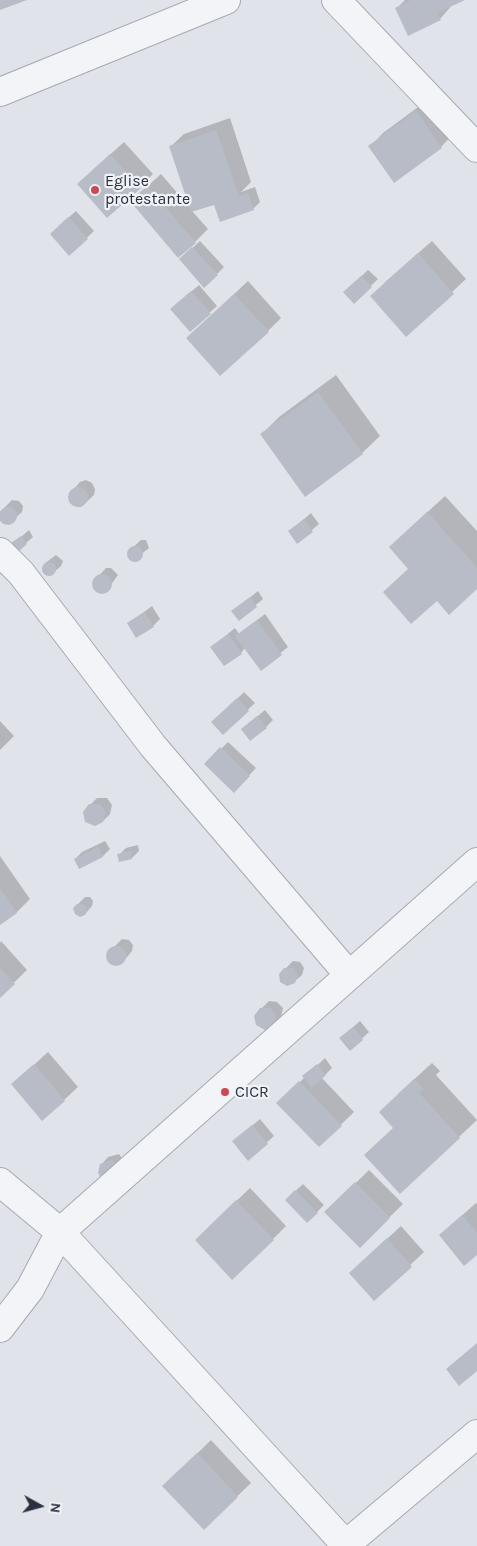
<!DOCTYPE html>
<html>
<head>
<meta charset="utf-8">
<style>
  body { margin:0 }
  #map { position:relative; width:477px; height:1546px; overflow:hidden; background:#e0e3e9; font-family:Karla,sans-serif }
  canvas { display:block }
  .north { position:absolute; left:15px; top:1481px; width:50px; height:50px; -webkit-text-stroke:4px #f0f2f6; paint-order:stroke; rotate:97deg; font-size:14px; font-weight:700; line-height:20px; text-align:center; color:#293040 }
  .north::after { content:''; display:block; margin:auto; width:18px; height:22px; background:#293040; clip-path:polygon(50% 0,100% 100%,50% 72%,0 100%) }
</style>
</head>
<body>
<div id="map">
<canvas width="477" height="1546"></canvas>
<div class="north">N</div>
</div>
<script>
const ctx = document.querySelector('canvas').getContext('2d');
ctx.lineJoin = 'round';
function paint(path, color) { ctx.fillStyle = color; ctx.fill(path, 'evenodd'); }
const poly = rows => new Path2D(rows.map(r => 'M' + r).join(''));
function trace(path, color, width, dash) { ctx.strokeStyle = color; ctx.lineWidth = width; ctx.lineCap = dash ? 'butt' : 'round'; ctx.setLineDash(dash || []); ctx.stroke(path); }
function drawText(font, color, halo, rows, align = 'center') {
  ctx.font = font + ' Karla,sans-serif'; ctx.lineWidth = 4.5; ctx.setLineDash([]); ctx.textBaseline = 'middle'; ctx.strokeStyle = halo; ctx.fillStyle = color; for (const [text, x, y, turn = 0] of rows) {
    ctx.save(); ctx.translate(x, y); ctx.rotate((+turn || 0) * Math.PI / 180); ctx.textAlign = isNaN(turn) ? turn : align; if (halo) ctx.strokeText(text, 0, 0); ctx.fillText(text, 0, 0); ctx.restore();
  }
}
paint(poly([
  [405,0,462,0,453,4,440,19,397,8],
  [429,99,454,133,441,147,395,181,370,147,383,133],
  [230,118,251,182,241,192,255,187,260,202,253,209,219,201,192,211,208,229,195,242,131,201,161,174,192,210,170,147,184,134],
  [124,142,153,174,140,187,92,171],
  [76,211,94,231,69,255,58,227],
  [200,241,224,267,217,274,188,252],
  [432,241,466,279,406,335,384,283],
  [368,270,378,279,354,302,352,285],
  [248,281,281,318,268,331,201,325],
  [199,285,217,306,190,330,179,302],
  [336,375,380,436,362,453,262,434,279,417],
  [86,480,92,483,95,489,94,495,81,507,74,506,69,502,69,495,80,482],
  [445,496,477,531,477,587,437,599,409,569,408,530],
  [12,500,19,501,23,506,22,512,9,524,3,524,0,520,0,512],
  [311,513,319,524,298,542,290,531],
  [29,530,33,537,26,543,13,544],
  [141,540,146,540,149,548,134,560,128,554,130,550],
  [56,555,63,561,61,566,53,573,49,575,44,573,42,569,44,564],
  [106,568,111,568,118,575,106,592,96,590,95,580],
  [258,591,263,599,239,619,233,611],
  [152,606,160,619,153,626,128,624],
  [265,614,288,647,261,669,245,648,241,653,212,647,235,628,239,634],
  [244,692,255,703,223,733,213,723],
  [265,710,273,720,266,727,242,729],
  [0,721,14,736,0,750],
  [228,742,256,768,234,791,206,764],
  [97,798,107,798,112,805,110,814,103,821,90,805],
  [105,841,110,849,103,856,79,867,75,859,82,852],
  [138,845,139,851,132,858,119,855,126,848],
  [0,856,30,899,17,912,0,923],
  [85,897,90,897,93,901,92,906,85,914,78,904],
  [122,939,129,940,133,945,132,951,122,963,115,965,108,961,108,953],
  [1,941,27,970,0,996,0,943],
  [293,961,300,962,304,968,302,975,294,982,280,974],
  [269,1001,277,1002,283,1008,281,1017,273,1024,261,1009],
  [360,1021,369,1032,350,1050,340,1038],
  [48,1052,78,1087,64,1100,13,1084],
  [325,1058,332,1068,322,1078,354,1112,319,1146,278,1103],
  [432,1063,440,1071,436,1075,477,1120,400,1192,394,1128,398,1094],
  [260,1119,274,1136,248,1159,241,1135],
  [119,1154,125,1163,113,1178,101,1165,108,1157],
  [369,1170,403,1204,360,1246,326,1212],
  [303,1184,324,1205,307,1222,286,1200],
  [250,1188,286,1226,273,1239,209,1227],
  [476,1203,477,1204,477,1254,440,1235],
  [401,1226,424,1252,374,1299,364,1260],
  [211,1440,251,1483,204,1528,177,1473]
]), '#0003');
paint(poly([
  [0,0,27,0,0,10],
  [411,0,465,0,437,13,441,20,408,36,395,8],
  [416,111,442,148,394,183,368,146],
  [216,130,239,196,248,193,254,210,220,222,214,205,191,212,169,146],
  [110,154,141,188,107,218,77,184],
  [147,186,196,243,178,258,130,201],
  [68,217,88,239,69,256,50,234],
  [192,247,218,275,204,288,179,259],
  [418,253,454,294,406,337,370,296],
  [361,276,372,287,354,304,343,292],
  [191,291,211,314,190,332,170,309],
  [234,294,269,332,220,376,186,338],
  [318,392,363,454,305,497,260,434],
  '68 497a10 10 0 1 1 20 0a10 10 0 1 1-20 0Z',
  '-1 516a9 9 0 1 1 18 0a9 9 0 1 1-18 0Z',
  [427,512,477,568,477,589,449,615,437,601,411,624,383,592,408,569,389,547],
  [304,519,313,532,297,544,288,531],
  [21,536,27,544,18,552,11,543],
  '127 554a8 8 0 1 1 16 0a8 8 0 1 1-16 0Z',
  '42 569a7 7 0 1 1 14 0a7 7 0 1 1-14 0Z',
  '92 584a10 10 0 1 1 20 0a10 10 0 1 1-20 0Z',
  [250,597,257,607,239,621,231,611],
  [144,612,154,627,136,638,127,623],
  [257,620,282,655,261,671,235,636],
  [228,634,242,654,224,666,210,647],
  [237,698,249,711,223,735,211,722],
  [257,716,267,728,250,741,241,729],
  [220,747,250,776,234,793,204,764],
  [89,804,99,804,106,812,103,822,95,826,85,822,83,812],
  [98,847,103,857,79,869,74,859],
  [131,851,132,859,119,862,117,854],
  [0,888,17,913,0,925],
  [77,904,83,904,87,909,85,915,80,917,75,914,73,908],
  '106 956a10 10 0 1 1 20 0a10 10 0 1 1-20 0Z',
  [0,968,15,984,0,998],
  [284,968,293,968,298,975,295,983,287,986,280,982,279,974],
  [260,1008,270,1008,276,1016,274,1026,265,1030,256,1025,254,1016],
  [353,1027,363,1040,350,1051,339,1038],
  [34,1064,65,1101,42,1121,11,1084],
  [317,1064,326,1075,312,1088,302,1076],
  [414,1079,423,1089,419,1093,460,1138,400,1194,364,1155,393,1128,379,1112],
  [299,1081,342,1126,319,1147,276,1103],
  [252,1125,268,1144,248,1161,232,1141],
  [112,1160,119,1171,102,1179,98,1173,100,1164],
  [355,1182,390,1218,360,1248,324,1212],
  [295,1190,318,1213,307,1223,285,1200],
  [236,1200,274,1240,232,1280,195,1240],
  [462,1215,477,1233,477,1255,464,1266,439,1235],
  [387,1238,412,1267,374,1301,349,1273],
  [477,1343,477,1371,459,1386,446,1369],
  [197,1453,238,1497,204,1530,162,1486]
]), '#b8bcc6');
const minor = poly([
  [336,0,477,148],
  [0,552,21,573,153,746,349,975],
  [0,1182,60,1232,346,1545],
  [0,1328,30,1289,60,1232,477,862],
  [344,1546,477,1434]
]);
const tertiary = poly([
  [0,92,226,0]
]);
trace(minor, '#a5aab3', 30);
trace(tertiary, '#a5aab3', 30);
trace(minor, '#f3f4f7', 28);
trace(tertiary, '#f3f4f7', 28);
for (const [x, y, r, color] of [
  [95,190,5,"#cb4855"],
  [225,1092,5,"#cb4855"]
]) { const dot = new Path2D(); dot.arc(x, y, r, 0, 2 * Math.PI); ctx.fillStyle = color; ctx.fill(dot); trace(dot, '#f0f2f6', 2); }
drawText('16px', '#293040', '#f0f2f6', [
  ["Eglise",105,181],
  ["protestante",105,199],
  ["CICR",235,1092]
], 'left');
</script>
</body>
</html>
